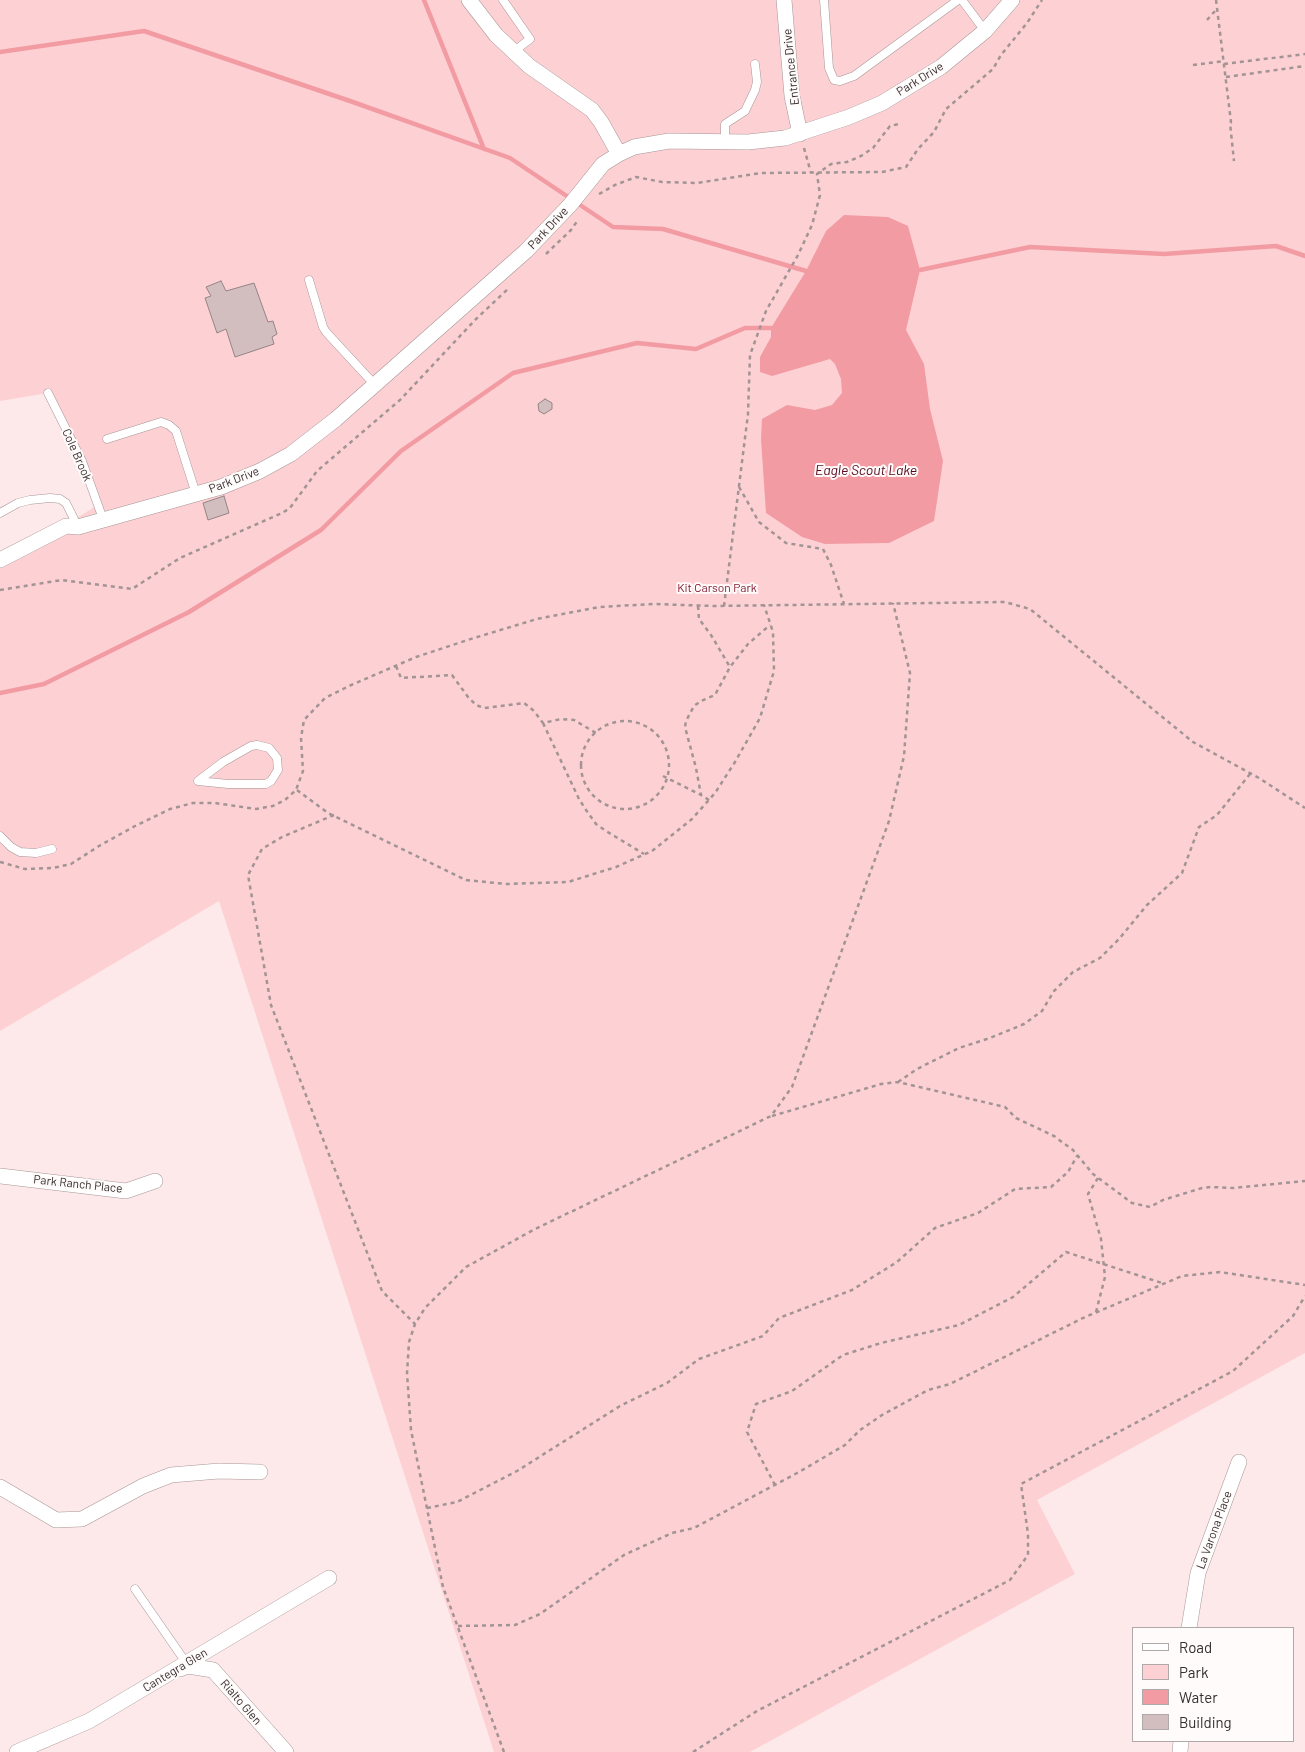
<!DOCTYPE html>
<html>
<head>
<meta charset="utf-8">
<style>
  body { margin:0 }
  #map { position:relative; width:1305px; height:1752px; overflow:hidden; background:#fde9ea; font-family:Barlow,sans-serif }
  canvas { display:block }
  .legend { position:absolute; left:1132px; top:1627px; width:162px; height:115px; box-sizing:border-box; background:#fffbfb; border:1px solid #afa9a9; margin:0; padding:6px 9px; list-style:none; font-size:15px; color:#362e2f }
  .legend li { display:flex; align-items:center; gap:10px; height:25px }
  .legend b { width:25px; border:1px solid #afa9a9 }
</style>
</head>
<body>
<div id="map">
<canvas width="1305" height="1752"></canvas>
<ul class="legend">
<li><b style="height:6px;background:#fff"></b>Road</li>
<li><b style="height:14px;background:#fdd1d4"></b>Park</li>
<li><b style="height:14px;background:#f29ba3"></b>Water</li>
<li><b style="height:14px;background:#d2bebf"></b>Building</li>
</ul>
</div>
<script>
const ctx = document.querySelector('canvas').getContext('2d');
ctx.lineJoin = 'round';
function paint(path, color) { ctx.fillStyle = color; ctx.fill(path, 'evenodd'); }
const poly = rows => new Path2D(rows.map(r => 'M' + r).join(''));
function trace(path, color, width, dash) { ctx.strokeStyle = color; ctx.lineWidth = width; ctx.lineCap = dash ? 'butt' : 'round'; ctx.setLineDash(dash || []); ctx.stroke(path); }
function drawText(font, color, halo, rows, align = 'center') {
  ctx.font = font + ' Barlow,sans-serif'; ctx.lineWidth = 4; ctx.setLineDash([]); ctx.textBaseline = 'middle'; ctx.strokeStyle = halo; ctx.fillStyle = color; for (const [text, x, y, turn = 0] of rows) {
    ctx.save(); ctx.translate(x, y); ctx.rotate((+turn || 0) * Math.PI / 180); ctx.textAlign = isNaN(turn) ? turn : align; if (halo) ctx.strokeText(text, 0, 0); ctx.fillText(text, 0, 0); ctx.restore();
  }
}
paint(poly([
  [0,0,1305,0,1305,1353,1037,1500,1075,1574,750,1752,494,1752,219,901,0,1031,0,561,45,538,96,506,95,491,48,393,0,401]
]), '#fdd1d4');
paint(poly([
  [844,215,888,217,908,226,920,270,906,330,924,364,930,409,943,461,934,521,889,543,825,544,802,537,766,513,761,439,762,419,787,405,815,410,832,405,842,393,841,379,835,364,830,359,772,376,760,372,760,357,771,337,771,328,806,271,826,231]
]), '#f29ba3');
trace(poly([
  [424,0,484,149],
  [0,52,144,31,350,101,510,158,613,227,663,229,806,271],
  [920,270,1030,247,1164,254,1276,246,1305,256],
  [0,693,44,684,189,612,321,530,401,451,513,373,637,343,696,349,745,328,771,328]
]), '#f29ba3', 4.5);
const building = poly([
  [221,281,226,291,254,283,268,322,273,321,277,334,272,337,274,344,235,357,226,329,217,333,205,298,211,296,206,287,221,281],
  [545,399,552,403,552,409,544,414,539,411,538,404,545,399],
  [224,496,229,513,208,520,203,503,224,496]
]);
paint(building, '#d2bebf');
trace(building, '#968485', 1);
const service = poly([
  [503,0,530,39,513,52],
  [824,0,829,68,834,80,840,81,854,76,958,0],
  [962,0,985,31],
  [725,142,725,124,745,111,755,90,757,82,755,64],
  [309,280,323,327,326,332,375,385],
  [48,393,82,461,103,519],
  [107,439,161,422,169,425,176,431,196,494],
  [0,513,18,503,30,500,50,498,60,499,66,503,78,527],
  [257,745,269,748,277,758,278,770,271,781,266,784,228,784,198,781,223,762,251,746,257,745],
  [0,836,11,847,20,852,36,853,52,849],
  [135,1589,187,1664]
]);
const minor = poly([
  [469,0,496,35,529,66,592,110,601,122,619,154],
  [784,0,792,96,800,134],
  [0,560,66,526,78,527,221,487,260,471,291,454,336,419,526,251,570,205,603,164,619,154,634,147,669,141,748,142,785,138,849,117,882,103,941,67,985,31,1012,0],
  [0,1176,126,1191,155,1181],
  [0,1487,56,1520,82,1519,143,1486,171,1475,219,1471,260,1472],
  [1189,1628,1198,1573,1239,1462],
  [180,1669,188,1666,213,1670,286,1752],
  [17,1752,89,1721,329,1578],
  [1180,1752,1181,1741]
]);
trace(service, '#a79596', 9);
trace(minor, '#a79596', 16);
trace(poly([
  [1216,0,1231,122,1230,123,1234,161],
  [1207,20,1214,12,1218,12],
  [1224,64,1305,54],
  [1193,65,1224,61],
  [1226,77,1305,66],
  [804,148,811,173],
  [599,194,615,185,636,177,662,182,697,183,761,173,882,172,906,167,918,149,934,132,946,109,993,69,1001,55,1027,23,1042,0],
  [546,254,571,230,578,220],
  [739,487,759,522,786,543,823,549,831,565,844,604],
  [0,590,62,580,132,589,180,558,282,513,290,508,317,471,400,400,476,319,509,288],
  [698,606,699,619,711,635,730,667],
  [724,606,748,414,750,355,766,311,798,255,812,225,820,195,817,174,831,164,847,162,861,156,873,148,890,126,899,124],
  [396,666,401,678,452,675,468,697,476,705,484,708,524,703,534,711,543,723,561,719,574,720,596,733],
  '581 765a44 44 0 1 1 88 0a44 44 0 1 1-88 0Z',
  [543,723,579,799,586,810,596,824,606,831,644,854],
  [663,776,701,795],
  [297,790,328,813,466,880,506,884,568,882,616,867,652,851,692,819,715,793,735,762,760,718,774,671,773,632,764,605],
  [709,800,701,795,696,768,685,727,686,721,694,706,701,701,715,695,730,667,748,644,770,625],
  [334,815,282,837,262,849,248,875,271,1005,382,1291,415,1324],
  [0,862,25,869,53,868,71,864,99,846,135,826,170,809,193,803,215,803,256,809,273,806,285,800,296,790,303,771,301,738,304,720,325,698,349,686,416,657,474,638,537,619,599,607,653,604,715,606,1005,602,1030,609,1193,742,1259,778,1305,808],
  [898,1082,917,1069,959,1048,990,1038,1024,1024,1042,1011,1054,991,1073,972,1100,958,1119,939,1147,905,1182,873,1199,827,1217,815,1250,774],
  [772,1116,881,1084,898,1082,1005,1107,1016,1118,1054,1136,1062,1142,1073,1150,1093,1174,1132,1203,1150,1207,1163,1200,1202,1188,1211,1187,1233,1188,1305,1181],
  [1096,1312,1105,1277,1101,1239,1088,1194,1098,1178],
  [775,1485,747,1432,756,1404,792,1391,843,1355,881,1343,959,1325,1013,1297,1066,1252,1162,1283],
  [427,1508,457,1502,517,1471,620,1406,667,1383,699,1359,763,1336,779,1318,852,1290,897,1262,935,1228,978,1213,1015,1189,1051,1187,1068,1172,1077,1156],
  [458,1626,515,1625,540,1614,624,1555,672,1533,694,1528,799,1472,845,1445,860,1430,882,1415,928,1390,950,1384,1083,1318,1182,1276,1220,1272,1305,1285],
  [504,1752,443,1587,411,1430,407,1373,409,1342,415,1324,425,1308,466,1267,535,1229,771,1116,792,1087,889,821,904,756,910,673,893,603],
  [693,1752,757,1711,1010,1580,1028,1555,1028,1534,1021,1484,1233,1371,1293,1316,1305,1296]
]), '#a29394', 2.5, [4, 4]);
trace(service, '#fff', 8);
trace(minor, '#fff', 15);
drawText('12px', '#362e2f', '#fffbfb', [
  ["Entrance Drive",791,67,-96],
  ["Park Drive",920,79,-32],
  ["Park Drive",548,228,-47],
  ["Cole Brook",77,455,66],
  ["Park Drive",234,480,-21],
  ["Park Ranch Place",78,1184,6],
  ["La Varona Place",1214,1530,-70],
  ["Cantegra Glen",175,1670,-31],
  ["Rialto Glen",241,1702,49]
]);
drawText('12px', '#831e34', '#fffbfb', [
  ["Kit Carson Park",717,588]
]);
drawText('italic 14px', '#570a1d', '#fffbfb', [
  ["Eagle Scout Lake",866,470]
]);
</script>
</body>
</html>
